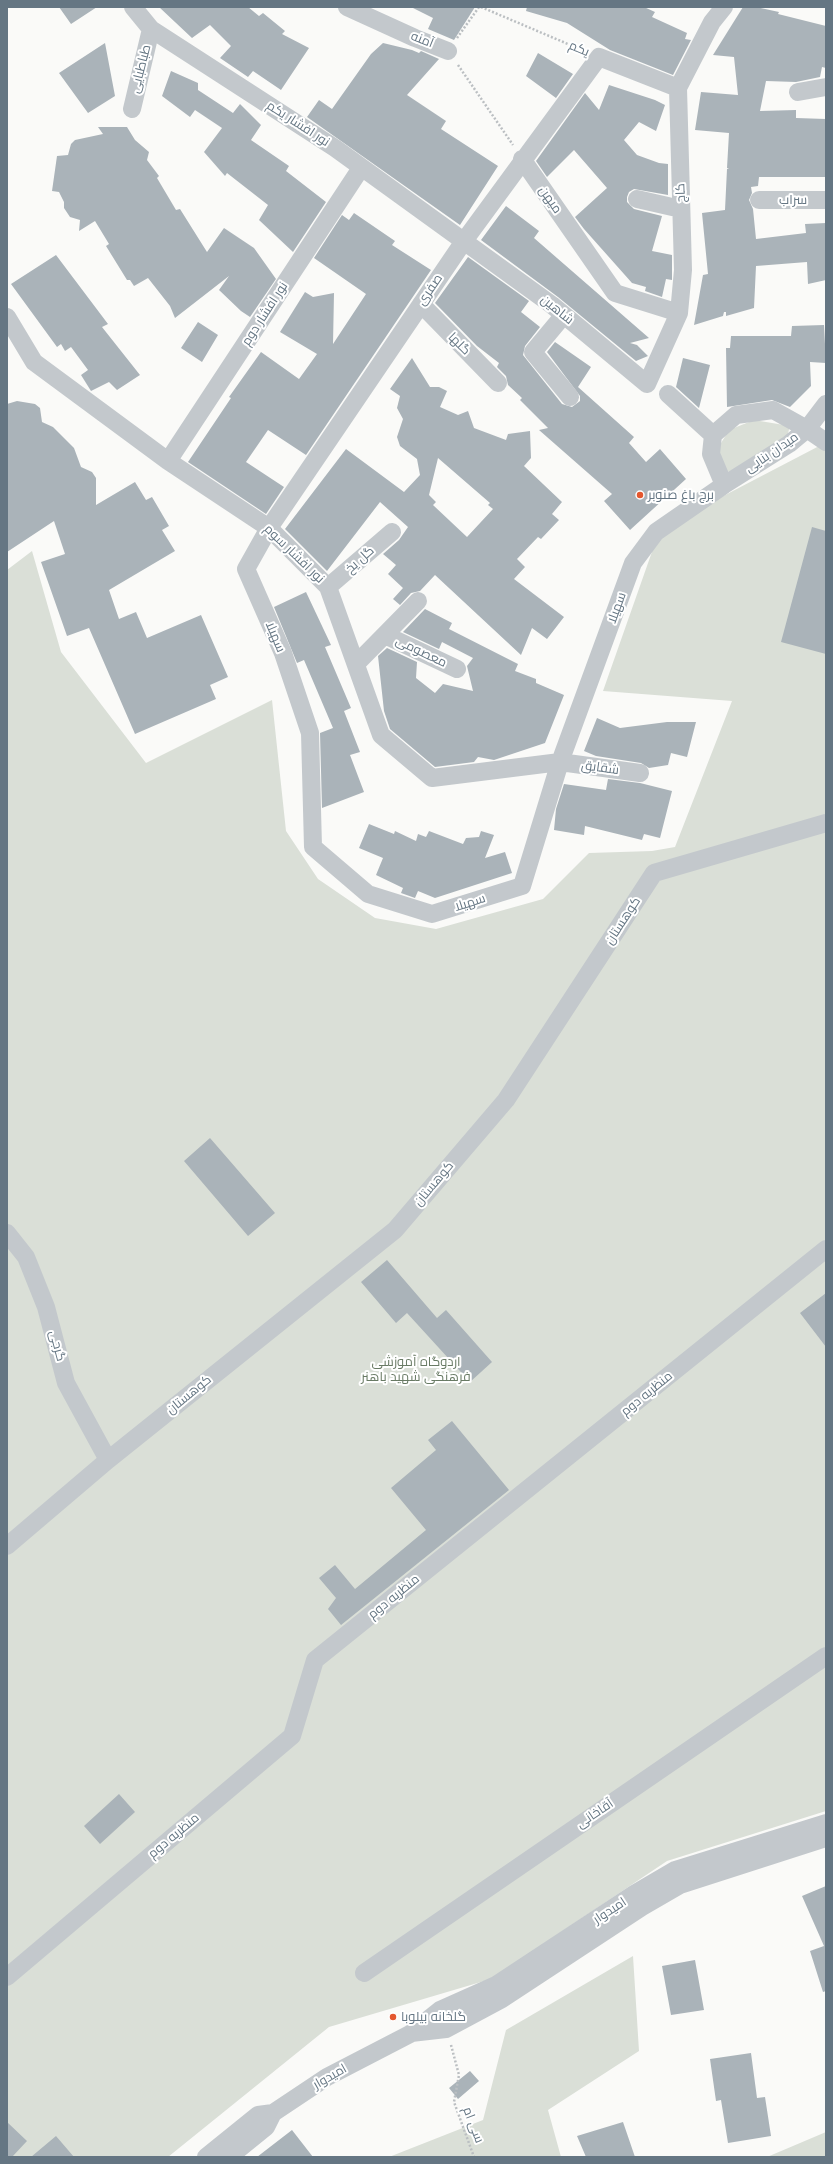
<!DOCTYPE html>
<html>
<head>
<meta charset="utf-8">
<style>
  body { margin:0 }
  #map { position:relative; width:833px; height:2164px; overflow:hidden; background:#fafaf8; font-family:Arial,sans-serif }
  canvas { display:block }
  .frame { position:absolute; inset:0; border:8px solid #657683; pointer-events:none }
</style>
</head>
<body>
<div id="map">
<canvas width="833" height="2164"></canvas>
<div class="frame"></div>
</div>
<script>
const ctx = document.querySelector('canvas').getContext('2d');
ctx.lineJoin = 'round';
function paint(path, color) { ctx.fillStyle = color; ctx.fill(path, 'evenodd'); }
const poly = rows => new Path2D(rows.map(r => 'M' + r).join(''));
function trace(path, color, width, dash) { ctx.strokeStyle = color; ctx.lineWidth = width; ctx.lineCap = dash ? 'butt' : 'round'; ctx.setLineDash(dash || []); ctx.stroke(path); }
function drawText(font, color, halo, rows, align = 'center') {
  ctx.font = font + ' Arial,Cairo,sans-serif'; ctx.lineWidth = 4; ctx.setLineDash([]); ctx.textBaseline = 'middle'; ctx.strokeStyle = halo; ctx.fillStyle = color; for (const [text, x, y, turn = 0] of rows) {
    ctx.save(); ctx.translate(x, y); ctx.rotate((+turn || 0) * Math.PI / 180); ctx.textAlign = isNaN(turn) ? turn : align; if (halo) ctx.strokeText(text, 0, 0); ctx.fillText(text, 0, 0); ctx.restore();
  }
}
paint(poly([
  [754,420,790,426,787,437,736,469,725,473,718,448,729,430],
  [823,444,826,444,826,1811,667,1861,491,1979,329,2027,168,2157,7,2157,7,570,32,551,61,652,146,763,272,700,286,831,318,879,375,918,436,929,543,899,589,853,652,851,675,847,732,701,603,691,660,529],
  [633,1956,639,2051,548,2110,561,2157,389,2157,483,2120,506,2030],
  [826,2132,826,2157,767,2157]
]), '#dadfd7');
paint(poly([
  [59,7,97,7,71,24],
  [159,7,248,7,259,16,263,13,285,31,282,34,309,48,281,90,253,71,248,77,220,58,231,46,210,25,192,38],
  [411,7,475,7,454,40,428,29,433,18],
  [527,7,644,7,655,12,652,17,687,33,685,39,691,40,673,75,610,50,567,23,526,11],
  [743,7,756,7,779,12,778,14,826,26,826,68,822,67,820,77,796,82,766,81,760,111,796,110,796,118,826,119,826,177,759,177,758,186,751,187,752,193,749,200,753,209,756,239,806,233,805,224,826,223,826,280,808,284,807,262,756,266,754,308,726,316,726,312,724,312,723,316,694,325,703,275,708,274,702,213,725,210,727,169,729,169,727,168,729,133,695,130,701,92,738,95,734,57,713,55],
  [105,43,115,96,88,113,59,73],
  [383,43,412,50,419,53,421,51,439,59,407,95,446,121,441,129,498,166,460,225,307,117,319,100,332,109,371,54],
  [538,53,573,74,556,98,526,76],
  [171,71,198,83,198,90,233,113,240,104,261,125,251,140,289,166,286,171,326,202,293,252,259,220,268,205,227,173,225,176,204,152,222,128,195,110,190,117,162,96],
  [609,85,655,100,665,105,656,131,639,122,624,140,637,155,659,163,668,164,668,195,634,189,629,192,627,197,627,202,634,209,662,216,652,251,672,255,672,280,666,279,662,297,645,291,646,287,632,283,584,229,575,217,607,188,574,150,547,177,536,161,585,93,599,110],
  [98,127,127,127,135,140,149,152,147,160,159,176,157,178,176,210,180,209,207,252,224,228,254,248,276,279,250,317,241,311,219,290,229,276,175,318,170,306,148,278,134,286,130,280,127,280,106,246,109,244,95,221,79,231,80,220,70,217,64,208,64,202,59,192,52,191,57,156,68,155,71,144,75,140,103,134],
  [506,206,539,231,534,238,649,338,630,343,637,345,648,356,636,361,558,297,481,240],
  [354,213,395,241,392,245,431,270,306,455,268,430,246,462,284,487,266,514,188,462,231,398,229,397,261,352,299,379,317,354,280,332,305,292,313,297,334,293,333,344,366,294,314,258,342,215,349,220],
  [56,255,108,324,102,327,140,375,117,390,109,382,91,391,81,375,88,370,71,347,65,351,61,344,57,347,11,284],
  [468,257,529,301,521,312,540,327,525,346,523,355,562,404,572,407,580,401,580,396,547,352,555,342,591,367,578,387,634,437,629,443,646,462,660,449,686,479,630,530,604,501,612,494,539,430,548,428,520,400,522,398,508,385,506,376,497,367,499,363,477,346,435,303],
  [198,322,218,335,202,362,181,348],
  [824,325,826,363,810,362,811,386,790,407,772,400,727,407,726,348,730,348,731,336,791,336,792,326],
  [412,358,430,387,439,387,447,391,440,407,458,415,468,411,474,428,506,440,508,434,530,431,531,458,524,466,562,502,552,514,559,520,541,539,538,537,517,559,525,567,514,579,564,617,547,639,532,628,521,655,435,575,420,591,411,593,400,605,393,599,403,588,388,574,396,565,383,554,399,540,408,527,380,502,327,571,285,529,346,449,404,492,420,475,417,459,400,446,397,437,403,419,397,408,400,396,390,389],
  [438,458,490,503,488,505,493,509,467,537,433,505,436,502,429,495],
  [683,358,710,365,699,408,676,387],
  [17,401,35,404,40,408,42,422,53,427,74,448,81,467,92,472,96,478,96,505,135,482,146,500,152,497,169,526,162,530,175,551,109,590,119,619,136,612,147,638,201,615,228,677,210,685,216,699,135,734,89,628,67,636,41,562,65,554,54,521,7,552,7,404],
  [812,527,826,531,826,654,781,642],
  [306,592,331,645,325,647,351,708,344,711,360,752,350,755,364,792,322,808,320,733,333,728,304,660,297,663,274,607],
  [425,609,452,623,449,629,518,664,515,671,536,679,536,683,564,695,545,743,494,760,478,757,474,762,435,767,390,729,384,711,378,656,387,648,417,662,416,678,435,693,443,684,473,691,467,666,473,658,442,642,439,649,403,632],
  [597,718,620,728,667,722,696,722,687,757,671,753,668,765,649,768,641,763,596,756,584,751],
  [608,779,640,783,672,791,660,838,644,834,642,840,585,826,584,835,554,830,556,809,564,784,606,790],
  [369,824,394,834,395,831,416,841,418,834,426,837,429,831,463,844,466,838,479,837,481,831,494,835,485,858,505,852,512,873,435,898,418,891,415,898,401,893,403,888,376,875,383,858,359,848],
  [210,1138,275,1213,248,1236,184,1161],
  [387,1260,437,1318,446,1310,492,1362,470,1382,407,1313,396,1323,361,1282],
  [826,1293,826,1347,800,1313],
  [452,1421,509,1490,341,1625,328,1609,336,1598,319,1578,335,1565,355,1589,426,1530,391,1488,436,1450,428,1440],
  [119,1794,135,1812,100,1844,84,1826],
  [826,1886,826,1991,823,1992,810,1951,824,1946,802,1896],
  [695,1960,704,2010,671,2015,662,1966],
  [751,2053,757,2098,765,2097,771,2136,728,2143,721,2100,716,2101,710,2059],
  [470,2071,479,2081,458,2099,449,2088],
  [7,2122,27,2141,12,2157,7,2157],
  [623,2122,635,2157,586,2157,577,2136],
  [292,2130,313,2157,257,2157],
  [56,2136,74,2157,31,2157]
]), '#aab3b9');
trace(poly([
  [481,7,582,50],
  [457,38,479,7],
  [458,65,513,145],
  [451,2045,459,2075,454,2102,474,2157]
]), '#bbbfc2', 2.5, [2, 2]);
trace(poly([
  [133,7,151,29,335,148,552,305,647,384,679,313,683,270,678,88,712,22,724,7],
  [347,7,415,38,448,51],
  [678,88,599,57,464,241,269,528,246,569,283,653,310,733,313,847,368,894,432,914,522,886,560,762,633,563,656,532,724,485,789,444,807,429,773,410,736,415,713,435,711,454,724,485],
  [798,92,826,87],
  [132,109,151,29],
  [522,159,615,293,679,313],
  [637,199,681,209],
  [759,200,826,200],
  [421,304,498,383],
  [563,316,533,352,570,397],
  [7,317,34,362,168,461,269,528,328,587,381,735,432,778,560,762,640,773],
  [668,394,713,435],
  [826,404,807,429,826,442],
  [168,461,361,168],
  [328,587,392,532],
  [385,635,457,669],
  [356,664,418,601],
  [7,1233,26,1257,46,1307,66,1383,108,1460],
  [7,1546,108,1460,395,1230,506,1100,654,873,826,823],
  [364,1973,826,1656],
  [7,1977,292,1736,315,1660,826,1249],
  [411,2033,446,2029,502,1999,642,1907,680,1885,826,1838],
  [206,2157,258,2115,273,2113,327,2077,410,2034,440,2010,496,1985,634,1894,675,1870,826,1823],
  [229,2157,266,2127,273,2113]
]), '#c3c8cc', 18);
for (const [x, y, r, color] of [
  [640,495,4,"#e4572e"],
  [393,2017,4,"#e4572e"]
]) { const dot = new Path2D(); dot.arc(x, y, r, 0, 2 * Math.PI); ctx.fillStyle = color; ctx.fill(dot); trace(dot, '#fff', 1.5); }
drawText('13px', '#657683', '#fff', [
  ["آمنه",422,40,22],
  ["یکم",579,49,23],
  ["طباطبایی",141,69,-76],
  ["نور افشار یکم",298,124,33],
  ["کاج",681,193,-92],
  ["میهن",550,200,55],
  ["سراب",793,200],
  ["صفری",430,290,-56],
  ["شاهین",557,310,39],
  ["نور افشار دوم",265,314,-57],
  ["گلها",459,344,45],
  ["میدان بنایی",772,453,-34],
  ["نور افشار سوم",294,554,44],
  ["گل یخ",360,560,-42],
  ["سهیلا",617,608,-70],
  ["سهیلا",275,637,67],
  ["معصومی",421,652,26],
  ["شقایق",600,768,8],
  ["سهیلا",470,903,-18],
  ["کوهستان",623,921,-57],
  ["کوهستان",434,1184,-50],
  ["گرجی",57,1346,75],
  ["منظریه دوم",647,1394,-39],
  ["کوهستان",189,1395,-39],
  ["منظریه دوم",394,1597,-39],
  ["آقاخانی",595,1814,-34],
  ["منظریه دوم",174,1836,-40],
  ["امیدوار",610,1911,-33],
  ["امیدوار",330,2077,-30],
  ["سی ام",473,2125,69]
]);
drawText('13px', '#657683', '#fff', [
  ["برج باغ صنوبر",648,495],
  ["گلخانه بیلوبا",401,2017]
], 'left');
drawText('13px', '#687a64', '#fff', [
  ["اردوگاه آموزشی",416,1362],
  ["فرهنگی شهید باهنر",416,1377]
]);
</script>
</body>
</html>
